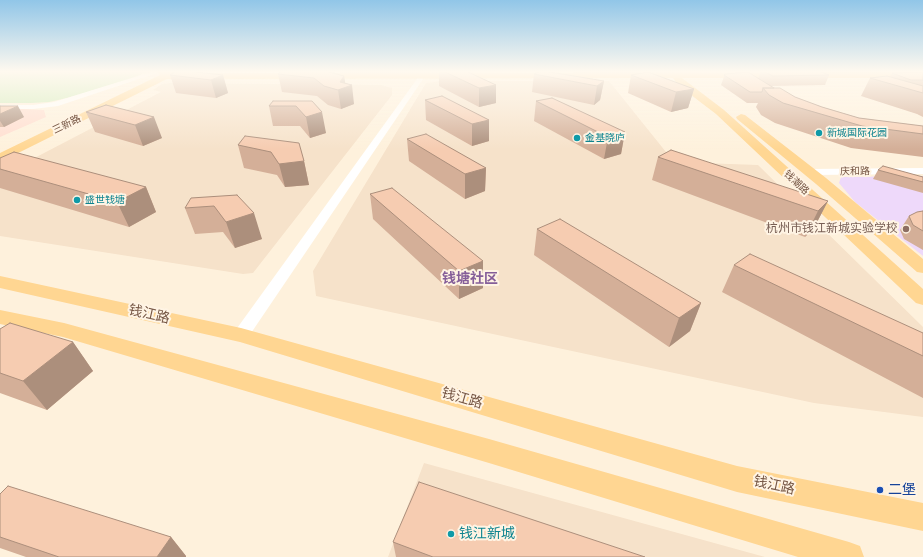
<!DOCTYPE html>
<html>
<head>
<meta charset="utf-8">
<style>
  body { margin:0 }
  canvas { display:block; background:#fef1dc }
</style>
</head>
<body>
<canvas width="923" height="557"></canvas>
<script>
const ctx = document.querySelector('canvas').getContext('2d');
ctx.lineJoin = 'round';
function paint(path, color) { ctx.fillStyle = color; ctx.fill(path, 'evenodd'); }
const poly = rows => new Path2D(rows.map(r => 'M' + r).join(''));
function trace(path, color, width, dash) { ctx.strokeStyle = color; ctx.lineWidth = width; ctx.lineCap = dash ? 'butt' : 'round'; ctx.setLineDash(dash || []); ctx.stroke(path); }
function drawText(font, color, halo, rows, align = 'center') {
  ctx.font = font + ' Poppins,"Noto Sans SC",sans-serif'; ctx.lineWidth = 4; ctx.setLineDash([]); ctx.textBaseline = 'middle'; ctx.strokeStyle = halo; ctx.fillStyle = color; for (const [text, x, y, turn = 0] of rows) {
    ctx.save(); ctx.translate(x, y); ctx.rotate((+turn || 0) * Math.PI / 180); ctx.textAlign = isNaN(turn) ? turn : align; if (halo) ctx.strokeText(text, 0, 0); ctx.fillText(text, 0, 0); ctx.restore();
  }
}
paint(poly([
  [439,81,609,81,674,162,758,165,923,327,923,417,814,403,316,296,313,271,426,83],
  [171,83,381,85,392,88,392,95,253,273,243,274,0,236,0,176,161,92,153,90,162,84],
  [424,463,765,557,388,557]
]), '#f6e2ca');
paint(poly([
  [0,108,44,110,46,117,0,137]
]), '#ffddcf');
paint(poly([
  [923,176,923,256,855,202,839,183,841,177]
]), '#eed9fa');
paint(poly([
  [0,71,148,71,134,78,67,98,49,102,31,103,0,103]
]), '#cfecba');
paint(poly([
  [154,71,163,71,58,106,33,109,0,109,0,105,33,105,54,102,154,71],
  [419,74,423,74,423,79,247,339,241,341,235,339,233,335,235,331,417,79,419,74],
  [923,168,923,174,810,175,805,172,810,169,923,168]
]), '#fff');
paint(poly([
  [156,71,165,71,166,72,179,71,177,73,923,72,923,78,682,78,724,110,923,289,923,305,916,303,716,114,678,85,673,78,167,79,0,162,0,153,160,75,156,71],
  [741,114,745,115,826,178,923,259,923,273,917,272,816,184,737,119,736,117,741,114],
  [0,276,241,328,737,466,923,503,923,531,737,492,240,342,0,288,0,276],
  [0,310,64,323,489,439,849,542,860,546,864,557,798,557,489,463,63,337,0,324,0,310]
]), '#ffd692');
paint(poly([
  [439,71,466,71,496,85,496,103,479,107,439,86],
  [761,71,819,71,829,75,825,85,771,86,795,97,822,107,859,118,923,126,923,157,851,148,775,123,761,115,756,107,758,103,747,103,721,85,725,74,758,79],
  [923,72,923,117,917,114,861,96,870,78,890,76,892,73],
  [278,74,344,76,345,83,354,104,341,109,328,105,317,96,282,92],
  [534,74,604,81,600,100,594,105,532,92],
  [170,75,223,75,228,93,216,98,176,93],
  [631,75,694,89,688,108,671,112,628,93],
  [425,100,489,120,489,141,472,146,426,120],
  [312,101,326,133,310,138,300,126,273,126,269,106],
  [536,101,625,132,621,154,604,159,534,121],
  [106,105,162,138,143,146,95,132,86,112],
  [0,106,24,117,4,127,0,127],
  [245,136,304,161,309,185,285,187,277,175,244,168,238,145],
  [407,139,486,168,485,191,465,199,409,161],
  [658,157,828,201,815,226,805,237,652,180],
  [0,158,146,187,156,212,129,227,0,188],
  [878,170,923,177,923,193,873,179],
  [370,194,483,261,483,288,459,299,373,219],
  [237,195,262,239,235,248,223,232,195,234,185,208],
  [923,211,923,250,904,239,900,230,909,216],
  [537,229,701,303,690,331,669,347,534,255],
  [734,265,923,333,923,398,722,292],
  [0,329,73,342,93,371,47,410,0,393],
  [0,494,171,537,186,556,186,557,26,557,0,548],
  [393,542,645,557,396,557]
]), '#d4af98');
paint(poly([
  [223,75,228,93,216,98,211,80],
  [344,76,346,87,352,85,354,104,341,109,338,90,340,82],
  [604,81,600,100,594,105,597,86],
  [496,85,496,103,479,107,479,88],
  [694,89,688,108,671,112,676,92],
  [18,106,24,117,4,127,0,121,0,114],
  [322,112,326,133,310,138,306,117],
  [154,117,162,138,143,146,135,125],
  [489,120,489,141,472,146,472,124],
  [625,132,621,154,604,159,608,137],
  [304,161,309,185,285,187,279,164],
  [486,168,485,191,465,199,465,174],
  [146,187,156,212,129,227,117,202],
  [828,201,815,226,805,237,818,211],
  [254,213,262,239,235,248,226,222],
  [483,261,483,288,459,299,459,271],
  [701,303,690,331,669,347,679,318],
  [73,342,93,371,47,410,23,381],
  [171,537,186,556,186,557,157,557]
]), '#ac8f7c');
const building = poly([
  [176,71,188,71,223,75,211,80,170,75,176,71],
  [281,71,326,71,344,76,340,82,352,85,338,90,324,86,314,78,278,74,281,71],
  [443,71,466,71,496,85,479,88,443,71],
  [541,71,544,71,604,81,597,86,534,74,541,71],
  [763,71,819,71,829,75,773,76,763,71],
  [648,72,694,89,676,92,631,75,648,72],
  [748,72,774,88,763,88,762,92,750,92,724,75,725,74,748,72],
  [923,72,923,80,911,80,892,73,923,72],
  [887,76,923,86,923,93,870,78,887,76],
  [763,88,780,88,795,97,822,107,859,118,923,126,923,134,862,126,783,103,769,95,763,88],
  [442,96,489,120,472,124,425,100,442,96],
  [552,98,625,132,608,137,536,101,552,98],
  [273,101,312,101,322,112,306,117,296,106,269,106,273,101],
  [106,105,154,117,135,125,86,112,106,105],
  [0,106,18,106,0,114,0,106],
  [426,134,486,168,465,174,407,139,426,134],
  [245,136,299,143,304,161,279,164,271,152,238,145,245,136],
  [671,150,828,201,818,211,658,157,671,150],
  [14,152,146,187,117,202,0,169,0,158,14,152],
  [883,166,923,177,923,182,878,170,883,166],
  [392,188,483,261,459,271,370,194,392,188],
  [237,195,254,213,226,222,214,206,185,208,191,198,237,195],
  [923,211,923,231,913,225,909,216,917,212,923,211],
  [560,219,701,303,679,318,537,229,560,219],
  [750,254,923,333,923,356,734,265,750,254],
  [10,323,73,342,23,381,0,373,0,329,10,323],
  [419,482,645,557,433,557,393,542,419,482],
  [8,486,171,537,157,557,59,557,0,537,0,494,8,486]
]);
paint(building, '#f6ccb1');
trace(building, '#ac8f7c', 1);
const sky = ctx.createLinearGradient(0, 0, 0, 149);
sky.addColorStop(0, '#91c6e8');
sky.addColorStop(0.48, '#fff9ef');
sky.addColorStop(1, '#fff9ef00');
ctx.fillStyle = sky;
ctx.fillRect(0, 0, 923, 149);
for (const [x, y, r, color] of [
  [819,133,4,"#0f9aa8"],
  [577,138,4,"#0f9aa8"],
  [77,200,4,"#0f9aa8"],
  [906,229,4,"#8d6e63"],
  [880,490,4,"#1a4fb4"],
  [451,534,4,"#0f9aa8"]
]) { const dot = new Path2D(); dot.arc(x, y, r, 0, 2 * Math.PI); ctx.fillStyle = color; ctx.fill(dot); trace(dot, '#fff4e4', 1.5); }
drawText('10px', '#755543', '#fff4e4', [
  ["三新路",67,125,-26],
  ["庆和路",855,172,-1],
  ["钱潮路",796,183,43]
]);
drawText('10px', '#0d838f', '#fff4e4', [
  ["新城国际花园",827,133],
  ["金基晓庐",585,138],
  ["盛世钱塘",85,200]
], 'left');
drawText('12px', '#785e54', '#fff4e4', [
  ["杭州市钱江新城实验学校",898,229]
], 'right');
drawText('bold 14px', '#855e99', '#fff4e4', [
  ["钱塘社区",470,279]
]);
drawText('14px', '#755543', '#fff4e4', [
  ["钱江路",149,315,13],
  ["钱江路",462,399,16],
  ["钱江路",774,486,12]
]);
drawText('14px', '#164399', '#fff4e4', [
  ["二堡",888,490]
], 'left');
drawText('14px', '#0d838f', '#fff4e4', [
  ["钱江新城",459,534]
], 'left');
</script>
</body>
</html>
